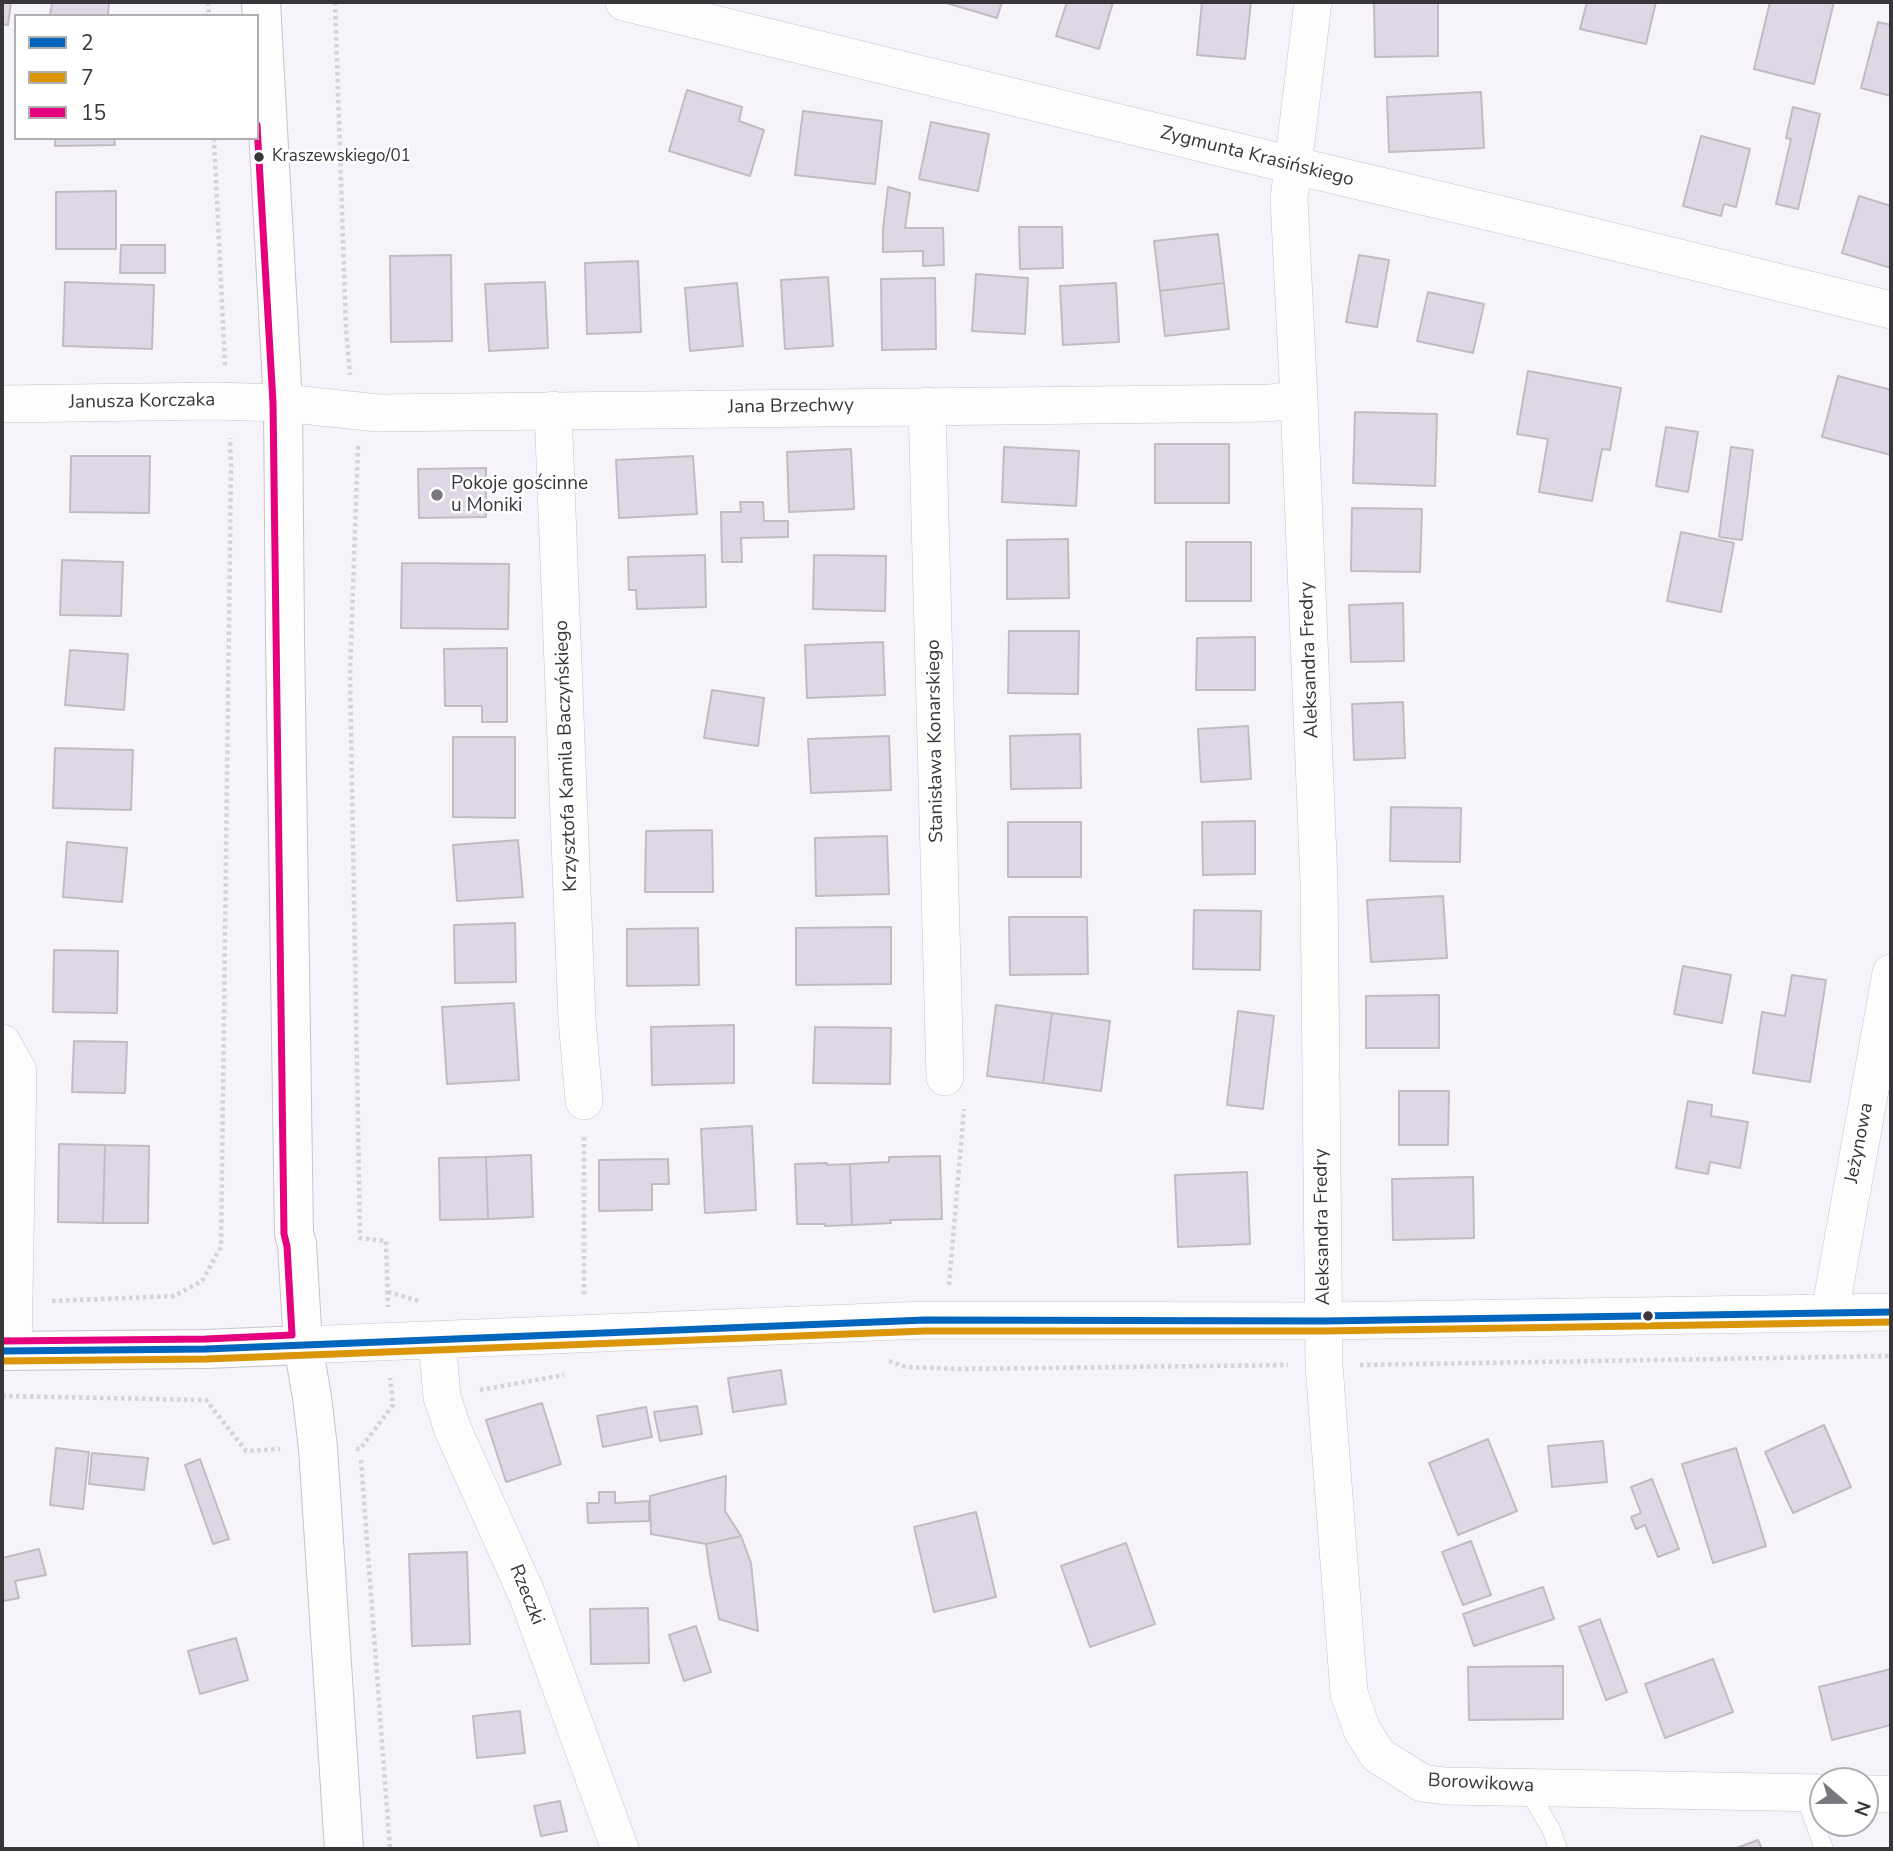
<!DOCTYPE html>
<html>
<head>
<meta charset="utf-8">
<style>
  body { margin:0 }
  #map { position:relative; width:1893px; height:1851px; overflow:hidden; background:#f6f3fa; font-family:"Nunito Sans",sans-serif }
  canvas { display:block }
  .frame { position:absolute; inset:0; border:4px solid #38353b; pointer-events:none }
  .legend { position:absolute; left:14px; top:14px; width:245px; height:126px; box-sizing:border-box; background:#fff; border:2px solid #afaeb1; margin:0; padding:9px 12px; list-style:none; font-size:21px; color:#38353b }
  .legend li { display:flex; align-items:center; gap:14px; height:35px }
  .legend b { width:35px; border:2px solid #afaeb1 }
  .north { position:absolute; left:1809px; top:1767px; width:70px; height:70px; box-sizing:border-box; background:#fff; border:2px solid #afaeb1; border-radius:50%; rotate:110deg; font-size:19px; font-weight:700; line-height:28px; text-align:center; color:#38353b }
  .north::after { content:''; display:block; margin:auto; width:24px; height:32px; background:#7a787e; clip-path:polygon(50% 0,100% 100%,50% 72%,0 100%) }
</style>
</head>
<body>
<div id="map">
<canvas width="1893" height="1851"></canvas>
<div class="frame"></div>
<ul class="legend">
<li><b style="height:9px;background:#0065bd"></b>2</li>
<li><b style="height:9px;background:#da9509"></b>7</li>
<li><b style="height:9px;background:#e5007d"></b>15</li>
</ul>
<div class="north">N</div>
</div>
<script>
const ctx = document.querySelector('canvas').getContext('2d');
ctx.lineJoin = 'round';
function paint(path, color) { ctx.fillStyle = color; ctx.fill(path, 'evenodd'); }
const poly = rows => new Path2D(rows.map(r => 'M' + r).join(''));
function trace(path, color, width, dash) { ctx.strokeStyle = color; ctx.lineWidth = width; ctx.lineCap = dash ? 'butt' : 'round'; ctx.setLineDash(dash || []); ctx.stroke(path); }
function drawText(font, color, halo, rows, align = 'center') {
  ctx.font = font + ' "Nunito Sans",sans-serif'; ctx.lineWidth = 5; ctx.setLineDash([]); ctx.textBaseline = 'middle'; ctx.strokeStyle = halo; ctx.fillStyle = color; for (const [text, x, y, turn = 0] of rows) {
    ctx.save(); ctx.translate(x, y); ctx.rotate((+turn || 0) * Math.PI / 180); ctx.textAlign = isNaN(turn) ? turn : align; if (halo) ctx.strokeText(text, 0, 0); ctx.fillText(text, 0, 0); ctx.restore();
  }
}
const building = poly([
  [2,2,11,2,8,25,2,24,2,2],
  [52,2,109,2,108,16,50,16,52,2],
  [943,2,1002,2,997,18,943,2],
  [1067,2,1113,2,1099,49,1056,36,1067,2],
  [1202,2,1251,2,1245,59,1197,55,1202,2],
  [1374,2,1438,2,1438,56,1375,57,1374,2],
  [1587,2,1656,2,1646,44,1580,29,1587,2],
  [1770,2,1834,2,1814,84,1754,69,1770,2],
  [1878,22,1891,25,1891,96,1861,88,1878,22],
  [687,90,742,107,739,121,764,130,750,176,669,151,687,90],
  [1481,92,1484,148,1389,152,1387,97,1481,92],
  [1793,107,1820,114,1798,209,1776,204,1791,139,1786,138,1793,107],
  [803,111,882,121,875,184,795,175,803,111],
  [931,122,989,134,978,191,919,179,931,122],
  [1701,136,1750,149,1736,207,1724,204,1721,216,1683,206,1701,136],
  [55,138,114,138,115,145,55,146,55,138],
  [888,187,910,193,905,228,943,228,944,265,923,266,923,251,883,252,883,229,888,187],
  [116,191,116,249,56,249,56,192,116,191],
  [1859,196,1891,206,1891,268,1842,253,1859,196],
  [1019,227,1062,227,1063,268,1020,269,1019,227],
  [1218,234,1224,283,1160,291,1154,241,1218,234],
  [121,245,165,245,165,273,120,273,121,245],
  [451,255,452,341,391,342,390,256,451,255],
  [1359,255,1389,260,1377,327,1346,322,1359,255],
  [638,261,641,332,587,334,585,263,638,261],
  [976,274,1028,278,1025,334,972,331,976,274],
  [828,277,833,346,785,349,781,280,828,277],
  [935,278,936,349,882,350,881,279,935,278],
  [65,282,154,285,152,349,63,346,65,282],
  [545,282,548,348,489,351,485,284,545,282],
  [737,283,743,346,690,351,685,288,737,283],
  [1116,283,1119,342,1063,345,1060,286,1116,283],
  [1224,283,1229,329,1165,336,1160,291,1224,283],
  [1428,292,1484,304,1473,353,1417,341,1428,292],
  [1528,371,1621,388,1610,450,1602,449,1592,501,1539,492,1548,439,1517,434,1528,371],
  [1838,376,1891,390,1891,455,1822,437,1838,376],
  [1355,412,1437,414,1435,486,1353,483,1355,412],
  [1666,427,1698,432,1688,492,1656,486,1666,427],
  [1155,444,1229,444,1229,503,1155,503,1155,444],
  [1004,447,1079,451,1076,506,1002,502,1004,447],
  [1731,447,1753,450,1742,540,1719,537,1731,447],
  [851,449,854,509,789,512,787,452,851,449],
  [71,456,150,456,149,513,70,512,71,456],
  [693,456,697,514,619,518,616,460,693,456],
  [486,468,486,517,419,518,418,469,486,468],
  [740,502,763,502,764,521,788,521,788,537,741,538,742,562,722,562,721,512,741,512,740,502],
  [1352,508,1422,509,1420,572,1351,571,1352,508],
  [1681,532,1734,543,1721,612,1667,601,1681,532],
  [1068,539,1069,598,1007,599,1007,540,1068,539],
  [1186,542,1251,542,1251,601,1186,601,1186,542],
  [705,555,706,607,637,609,636,590,629,590,628,557,705,555],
  [814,555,886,556,885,611,813,609,814,555],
  [62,560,123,562,121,616,60,615,62,560],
  [402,563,509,564,508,629,401,628,402,563],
  [1403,603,1404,661,1351,662,1349,605,1403,603],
  [1009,631,1079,631,1078,694,1008,693,1009,631],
  [1255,637,1255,690,1196,690,1197,638,1255,637],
  [883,642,885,695,807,698,805,645,883,642],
  [507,648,507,722,482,722,482,706,445,706,444,649,507,648],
  [70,650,128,654,124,710,65,705,70,650],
  [712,690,764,698,758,746,704,738,712,690],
  [1403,702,1405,758,1354,760,1352,704,1403,702],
  [1248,726,1251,779,1201,782,1198,729,1248,726],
  [1080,734,1081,788,1011,789,1010,736,1080,734],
  [889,736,891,790,811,793,808,739,889,736],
  [453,737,515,737,515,818,453,817,453,737],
  [55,748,133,750,131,810,53,808,55,748],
  [1391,807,1461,808,1460,862,1390,861,1391,807],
  [1255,821,1255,874,1203,875,1202,822,1255,821],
  [1008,822,1081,822,1081,877,1008,877,1008,822],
  [712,830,713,892,645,892,646,831,712,830],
  [887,836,889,894,816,896,815,838,887,836],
  [518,840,523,897,457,901,453,845,518,840],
  [67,842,127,848,122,902,63,897,67,842],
  [1443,896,1447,958,1371,962,1367,900,1443,896],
  [1194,910,1261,911,1260,970,1193,969,1194,910],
  [1009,917,1087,917,1088,974,1010,975,1009,917],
  [515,923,516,982,455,983,454,925,515,923],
  [891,927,891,984,796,985,796,928,891,927],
  [698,928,699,985,627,986,627,929,698,928],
  [54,950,118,951,117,1013,53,1012,54,950],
  [1683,966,1731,975,1722,1023,1674,1014,1683,966],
  [1792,975,1826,980,1810,1082,1753,1073,1762,1012,1785,1016,1792,975],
  [1439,995,1439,1048,1366,1048,1366,996,1439,995],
  [514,1003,519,1080,447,1084,442,1007,514,1003],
  [996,1005,1052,1013,1043,1083,987,1076,996,1005],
  [1238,1011,1274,1016,1263,1109,1227,1105,1238,1011],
  [1052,1013,1110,1021,1101,1091,1043,1083,1052,1013],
  [734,1025,734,1083,652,1085,651,1027,734,1025],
  [815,1027,891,1028,890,1084,813,1083,815,1027],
  [74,1041,127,1042,125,1093,72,1092,74,1041],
  [1399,1091,1449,1091,1448,1145,1399,1145,1399,1091],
  [1688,1101,1712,1105,1711,1116,1748,1122,1740,1168,1710,1162,1708,1174,1676,1168,1688,1101],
  [752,1126,756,1210,705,1213,701,1129,752,1126],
  [59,1144,105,1145,103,1223,58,1222,59,1144],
  [105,1145,149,1146,148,1223,103,1223,105,1145],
  [531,1155,533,1217,488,1219,486,1157,531,1155],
  [940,1156,942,1219,890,1220,891,1223,852,1225,850,1164,889,1162,889,1157,940,1156],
  [486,1157,488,1219,440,1220,439,1158,486,1157],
  [668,1159,669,1184,652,1184,652,1210,599,1211,599,1160,668,1159],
  [827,1163,827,1165,850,1164,852,1225,825,1226,825,1224,797,1224,795,1164,827,1163],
  [1247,1172,1250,1244,1178,1247,1175,1175,1247,1172],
  [1473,1177,1474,1238,1393,1240,1392,1179,1473,1177],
  [781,1370,786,1404,733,1412,728,1378,781,1370],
  [542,1403,561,1464,506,1482,486,1420,542,1403],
  [697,1406,702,1434,660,1441,654,1412,697,1406],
  [646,1407,652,1437,603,1447,597,1416,646,1407],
  [1824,1425,1851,1487,1793,1513,1765,1452,1824,1425],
  [1488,1439,1517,1511,1458,1535,1429,1463,1488,1439],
  [1603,1441,1607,1482,1552,1487,1548,1446,1603,1441],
  [56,1448,89,1452,83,1509,50,1505,56,1448],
  [1736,1448,1766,1546,1713,1563,1682,1464,1736,1448],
  [92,1453,148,1458,144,1490,89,1484,92,1453],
  [200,1459,229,1539,213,1544,185,1465,200,1459],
  [726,1476,725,1511,741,1536,706,1544,651,1534,650,1496,726,1476],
  [1652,1479,1679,1549,1658,1557,1645,1525,1636,1529,1631,1517,1641,1513,1631,1487,1652,1479],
  [599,1492,615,1492,615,1503,649,1501,649,1521,588,1523,587,1503,599,1503,599,1492],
  [976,1512,996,1597,934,1612,914,1527,976,1512],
  [741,1536,751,1563,758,1631,719,1619,710,1573,706,1544,741,1536],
  [1471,1541,1491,1595,1463,1605,1442,1552,1471,1541],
  [1126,1543,1155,1624,1090,1647,1061,1566,1126,1543],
  [39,1549,46,1575,15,1581,19,1598,4,1601,2,1590,2,1558,39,1549],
  [467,1552,470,1644,412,1646,409,1554,467,1552],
  [1543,1587,1554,1619,1474,1646,1463,1614,1543,1587],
  [648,1608,649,1663,591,1664,590,1609,648,1608],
  [1600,1619,1627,1692,1606,1700,1579,1627,1600,1619],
  [696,1626,711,1672,684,1681,669,1635,696,1626],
  [236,1638,248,1680,200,1694,188,1651,236,1638],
  [1713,1659,1733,1712,1665,1738,1645,1684,1713,1659],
  [1563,1666,1563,1719,1469,1720,1468,1667,1563,1666],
  [1891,1669,1891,1725,1832,1740,1819,1687,1891,1669],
  [520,1711,525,1753,477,1758,473,1716,520,1711],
  [560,1801,567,1831,541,1836,534,1806,560,1801],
  [1758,1840,1762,1849,1734,1849,1758,1840]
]);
paint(building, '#ded8e6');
trace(building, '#bfbdc2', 2);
const lane = poly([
  [1526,1787,1551,1829,1558,1849],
  [1804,1793,1824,1849]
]);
const street = poly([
  [624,2,1292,165,1574,232,1891,310],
  [1313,2,1289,199,1299,399,1319,881,1324,1365,1349,1693,1362,1730,1378,1755,1422,1783,1445,1786,1823,1793],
  [2,404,214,401,283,403,378,413,1270,403,1299,399],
  [927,406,945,1077],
  [553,410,577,1019,584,1101],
  [2,1043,18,1071,13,1351],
  [1830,1312,1891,973],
  [437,1340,442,1397,453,1430,528,1597,620,1849],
  [303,1345,925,1320,1324,1321,1891,1312],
  [1865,1794,1891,1794]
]);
const secondary = poly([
  [261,2,283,403,285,637,294,1234,297,1244,303,1345,312,1397,318,1448,344,1849],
  [2,1351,206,1349,303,1345]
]);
trace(lane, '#c6c4ca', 19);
trace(street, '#c6c4ca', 38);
trace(secondary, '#c6c4ca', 40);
trace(poly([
  [208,2,209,16],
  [335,2,346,329,350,375],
  [214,138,225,366],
  [358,446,350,673,360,1238,386,1241,388,1307],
  [584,1137,584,1296],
  [949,1285,964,1109],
  [388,1292,419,1301],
  [52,1301,174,1296,202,1281,221,1247,231,466,230,438],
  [889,1361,906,1367,961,1369,1288,1365],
  [1360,1365,1891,1356],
  [480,1390,564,1375],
  [2,1396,206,1400,246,1451,280,1449],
  [356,1449,360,1449,393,1405,390,1378],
  [361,1460,390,1849]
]), '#d5d4d6', 4.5, [3.5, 3.5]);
trace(lane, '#fefdfe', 18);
trace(street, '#fefdfe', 37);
trace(secondary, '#fefdfe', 38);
trace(poly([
  [2,1351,206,1349,925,1320,1324,1321,1891,1312]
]), '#0065bd', 7);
trace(poly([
  [2,1361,206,1359,925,1331,1324,1331,1891,1322]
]), '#da9509', 7);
trace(poly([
  [2,1341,206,1339,292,1335,287,1246,284,1234,273,403,257,125]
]), '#e5007d', 7);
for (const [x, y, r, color] of [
  [259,157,6,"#38353b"],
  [437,495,7,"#7a787e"],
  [1648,1316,6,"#38353b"]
]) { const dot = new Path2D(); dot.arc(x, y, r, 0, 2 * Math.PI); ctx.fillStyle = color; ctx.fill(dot); trace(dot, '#fff', 2.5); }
drawText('17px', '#38353b', '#fff', [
  ["Kraszewskiego/01",272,157]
], 'left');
drawText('19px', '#38353b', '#fff', [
  ["Zygmunta Krasińskiego",1257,157,14],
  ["Janusza Korczaka",142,402,-1],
  ["Jana Brzechwy",791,407,-1],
  ["Aleksandra Fredry",1310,660,-92],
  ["Stanisława Konarskiego",936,741,-91],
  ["Krzysztofa Kamila Baczyńskiego",567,756,-92],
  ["Jeżynowa",1860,1143,-79],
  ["Aleksandra Fredry",1323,1227,-91],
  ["Rzeczki",526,1595,68],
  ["Borowikowa",1481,1784,3]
]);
drawText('19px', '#38353b', '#fff', [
  ["Pokoje gościnne",451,484],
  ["u Moniki",451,506]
], 'left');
</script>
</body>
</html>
